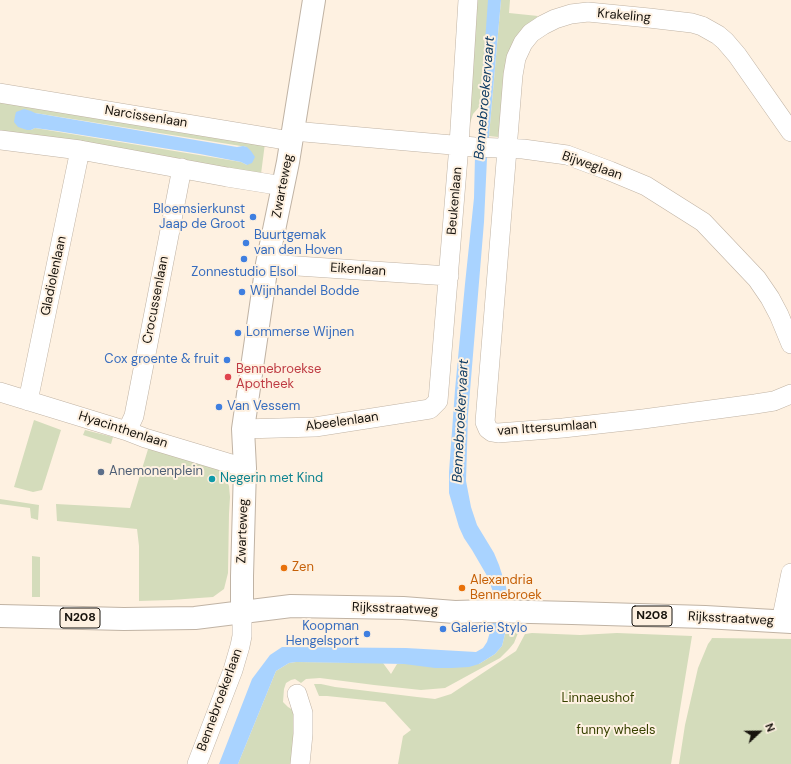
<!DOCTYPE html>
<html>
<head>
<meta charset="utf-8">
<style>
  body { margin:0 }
  #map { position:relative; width:791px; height:764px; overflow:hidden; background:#fef1e1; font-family:"DM Sans",sans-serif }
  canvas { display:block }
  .north { position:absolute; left:739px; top:712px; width:40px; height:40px; -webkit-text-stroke:3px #fef1e1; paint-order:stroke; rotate:68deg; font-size:11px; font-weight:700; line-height:16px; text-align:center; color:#17130d }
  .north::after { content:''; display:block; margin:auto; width:14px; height:18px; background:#17130d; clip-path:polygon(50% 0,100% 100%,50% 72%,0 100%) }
</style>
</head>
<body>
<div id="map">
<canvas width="791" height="764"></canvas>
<div class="north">N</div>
</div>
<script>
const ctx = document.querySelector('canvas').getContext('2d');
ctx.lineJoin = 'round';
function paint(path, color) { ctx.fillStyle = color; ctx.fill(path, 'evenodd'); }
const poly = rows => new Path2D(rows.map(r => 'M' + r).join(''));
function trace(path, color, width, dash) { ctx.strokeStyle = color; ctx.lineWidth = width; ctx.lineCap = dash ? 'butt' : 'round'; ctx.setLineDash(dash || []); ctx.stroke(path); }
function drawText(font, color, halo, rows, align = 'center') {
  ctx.font = font + ' "DM Sans",sans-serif'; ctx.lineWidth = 4; ctx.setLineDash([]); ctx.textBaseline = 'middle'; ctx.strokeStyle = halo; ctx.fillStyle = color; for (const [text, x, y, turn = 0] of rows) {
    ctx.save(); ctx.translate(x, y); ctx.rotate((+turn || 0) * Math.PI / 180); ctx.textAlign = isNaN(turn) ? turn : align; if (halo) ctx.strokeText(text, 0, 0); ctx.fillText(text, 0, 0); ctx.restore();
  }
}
paint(poly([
  [475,0,489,0,480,106,473,114,468,129],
  [501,0,510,0,509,13,538,16,520,33,510,52,498,137,489,136],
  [0,101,265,143,261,174,0,135],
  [35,113,247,147,247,165,241,162,35,128,31,130],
  [34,420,61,430,42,490,33,492,14,487],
  [85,430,113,437,111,444,83,435],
  [149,446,218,469,225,477,229,486,230,497,229,514,228,573,224,589,213,597,171,600,139,601,139,546,137,529,57,521,56,504,130,508],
  [0,499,39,505,38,520,31,518,30,508,0,504],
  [32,556,40,557,40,597,32,597],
  [512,632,518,633,514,643,509,649,500,658,445,688,421,690,374,685,320,678,306,679,301,683,295,679,291,680,286,683,284,689,283,702,288,707,298,713,295,764,238,764,276,671,289,663,296,662,383,663,391,674,397,664,479,664,495,654,502,646,505,634],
  [532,633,580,635,617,633,692,636,671,764,398,764,403,736,411,730,385,702,327,696,319,696,314,684,321,684,335,687,417,697,435,699,451,694,516,651,525,634],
  [712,638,791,639,791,764,679,764,685,725,698,668,708,644,711,640]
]), '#d4dcbb');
paint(poly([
  [488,0,501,0,487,158,484,222,468,415,466,481,471,507,477,525,494,553,499,565,507,590,508,600,505,634,502,646,495,654,479,664,469,667,452,668,435,668,404,664,296,662,289,663,276,671,238,764,219,764,252,679,270,655,282,647,406,648,476,652,483,648,487,642,490,632,494,597,492,589,486,574,472,550,464,538,459,527,449,493,449,472,455,390,465,284,474,198,475,156,478,138],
  [24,109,31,111,35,113,237,147,243,146,247,147,251,151,255,157,252,163,247,165,241,162,200,154,57,131,35,128,31,130,27,130,18,127,14,122,15,116,16,112]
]), '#a9d3ff');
const minor = poly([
  [0,93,291,141],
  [293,131,475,147,523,149,567,155,610,171,646,186,703,222,757,279,770,298,779,315,791,344],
  [791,132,737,55,725,41,718,35,702,26,692,23,649,18,588,12,571,14,555,19,543,25,531,33,523,43,516,58,513,75,485,422,488,429,492,432,498,433,563,428,643,419,755,404,774,401,791,394],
  [0,140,80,150,227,177,283,186],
  [267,264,449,276],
  [0,392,127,431,145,438,245,468],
  [28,401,80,150],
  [243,429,315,427,430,409,438,401,459,145,468,0],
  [127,431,134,416,182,168],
  [781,622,791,573],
  [297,694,303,713,303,734,300,764],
  [197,764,233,670,240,646,242,636,242,612]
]);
const major = poly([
  [242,612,242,576,245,468,243,429,267,264,288,162,314,0],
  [0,616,124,619,195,618,291,606,403,608,455,612,489,611,572,613,705,617,791,622]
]);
trace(minor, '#c0b3a4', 20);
trace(major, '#c0b3a4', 24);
trace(minor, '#fff', 19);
trace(major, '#fff', 22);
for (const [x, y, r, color] of [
  [253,217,4,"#3f7fe0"],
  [246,243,4,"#3f7fe0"],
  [244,259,4,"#3f7fe0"],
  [242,292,4,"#3f7fe0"],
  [238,333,4,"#3f7fe0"],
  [227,360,4,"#3f7fe0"],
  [228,377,4,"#e0444e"],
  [219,407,4,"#3f7fe0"],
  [101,472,4,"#5c6f8a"],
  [212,479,4,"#0f9aa8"],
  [284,568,4,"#e8710a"],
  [462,588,4,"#e8710a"],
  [443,629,4,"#3f7fe0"],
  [367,634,4,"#3f7fe0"]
]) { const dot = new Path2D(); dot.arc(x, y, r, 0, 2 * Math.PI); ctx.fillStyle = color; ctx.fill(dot); trace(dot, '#fef1e1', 1.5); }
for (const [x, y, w] of [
  [652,616,40],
  [80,618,40]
]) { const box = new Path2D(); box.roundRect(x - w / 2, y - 10, w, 20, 3); ctx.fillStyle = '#fef1e1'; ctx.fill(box); trace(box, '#17130d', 1); }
drawText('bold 12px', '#17130d', null, [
  ["N208",652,616],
  ["N208",80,618]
]);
drawText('13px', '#17130d', '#fef1e1', [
  ["Krakeling",624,16,5],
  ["Narcissenlaan",146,117,9],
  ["Bijweglaan",592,166,19],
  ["Zwarteweg",283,186,-79],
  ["Beukenlaan",455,201,-85],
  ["Eikenlaan",358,270,4],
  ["Gladiolenlaan",54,276,-78],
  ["Crocussenlaan",156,300,-79],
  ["Abeelenlaan",342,422,-8],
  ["van Ittersumlaan",547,428,-4],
  ["Hyacinthenlaan",123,430,18],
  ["Zwarteweg",243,531,-88],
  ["Rijksstraatweg",395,609,2],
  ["Rijksstraatweg",731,619,3],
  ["Bennebroekerlaan",220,700,-70]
]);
drawText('13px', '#366cbe', '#fef1e1', [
  ["Bloemsierkunst",245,210,"right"],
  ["Jaap de Groot",245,225,"right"],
  ["Buurtgemak",254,236],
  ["van den Hoven",254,251],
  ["Zonnestudio Elsol",244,273,"center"],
  ["Wijnhandel Bodde",250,292],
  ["Lommerse Wijnen",246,333],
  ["Cox groente & fruit",219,360,"right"],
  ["Van Vessem",227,407],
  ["Koopman",359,627,"right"],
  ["Hengelsport",359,642,"right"],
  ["Galerie Stylo",451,629]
], 'left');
drawText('13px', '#be3a42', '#fef1e1', [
  ["Bennebroekse",236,370],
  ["Apotheek",236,385]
], 'left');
drawText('13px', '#4e5e75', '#fef1e1', [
  ["Anemonenplein",109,472]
], 'left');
drawText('13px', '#0d838f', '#fef1e1', [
  ["Negerin met Kind",220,479]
], 'left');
drawText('13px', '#c56008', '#fef1e1', [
  ["Zen",292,568],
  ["Alexandria",470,581],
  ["Bennebroek",470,596]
], 'left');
drawText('13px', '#374100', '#fef1e1', [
  ["Linnaeushof",598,699],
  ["funny wheels",616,731]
]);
drawText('italic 14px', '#103d65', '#fef1e1', [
  ["Bennebroekervaart",485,98,-85],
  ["Bennebroekervaart",461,421,-87]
]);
</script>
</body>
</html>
